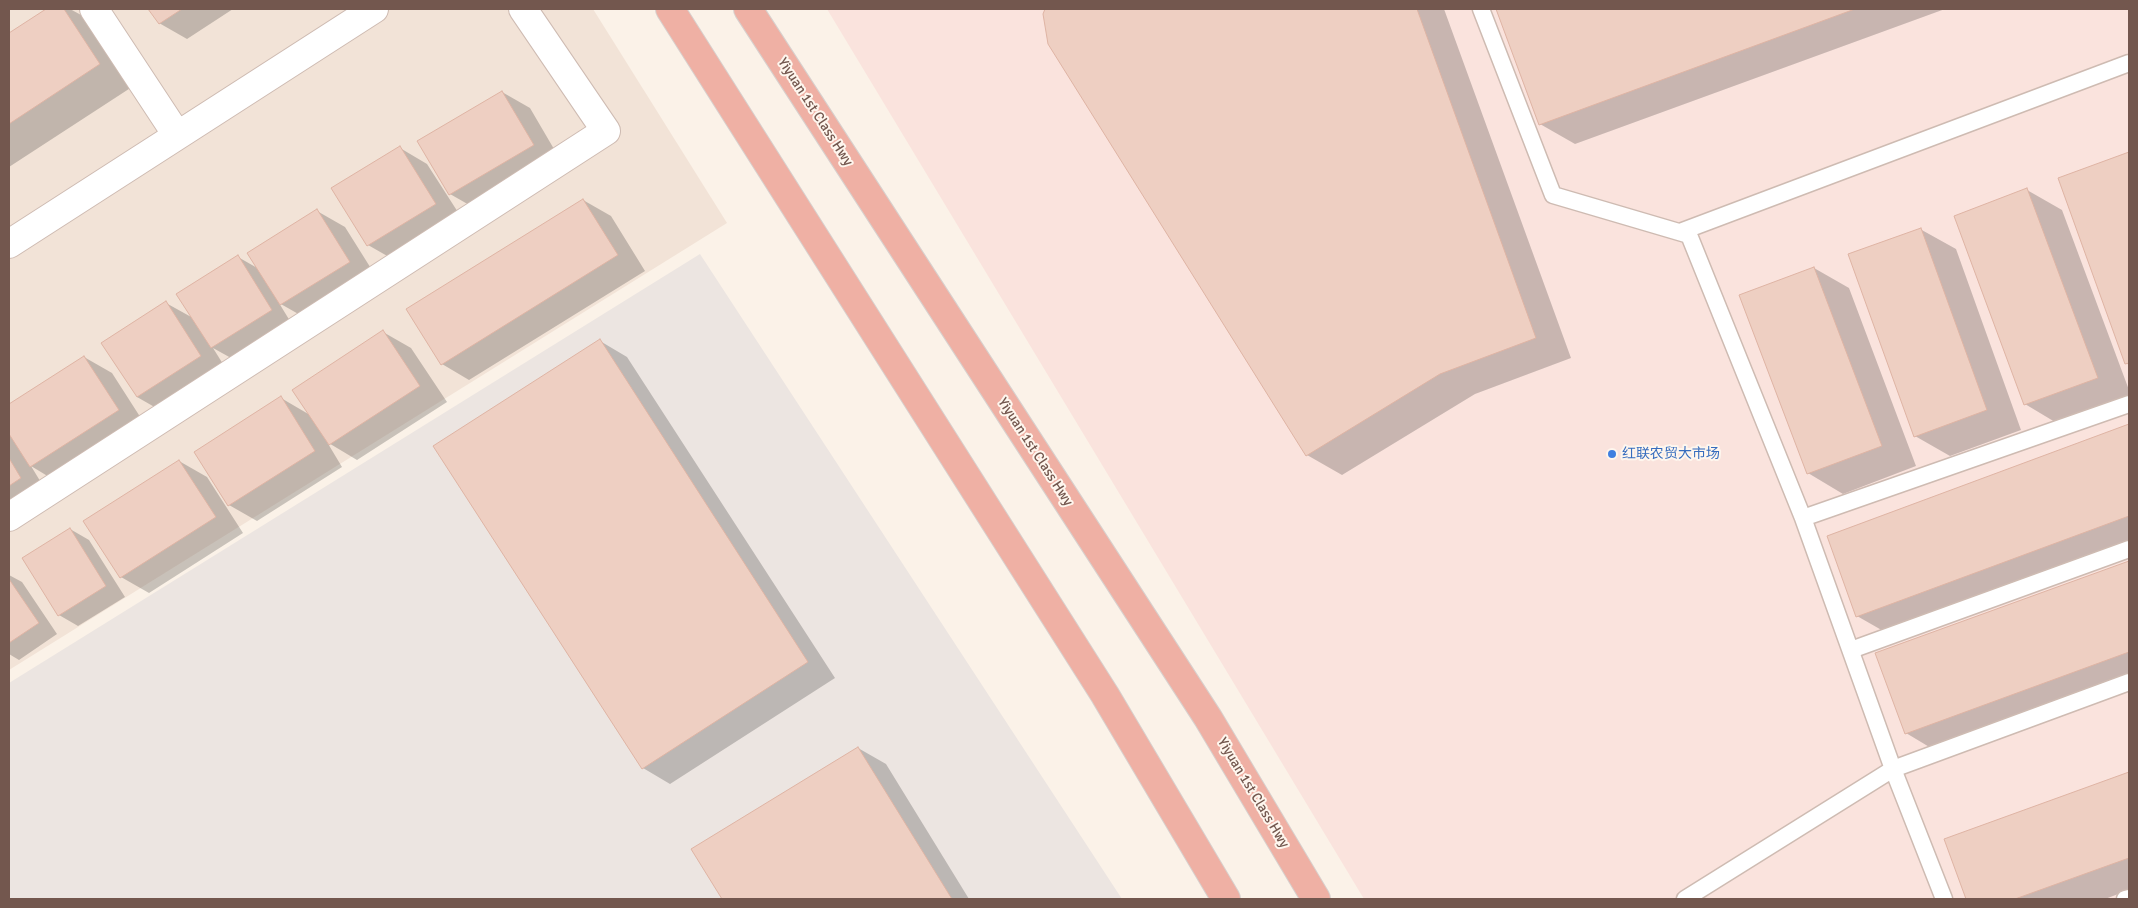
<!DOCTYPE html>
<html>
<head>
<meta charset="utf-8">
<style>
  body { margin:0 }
  #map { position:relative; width:2138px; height:908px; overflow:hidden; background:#fbf2e8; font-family:Signika,sans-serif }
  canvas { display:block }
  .frame { position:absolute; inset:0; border:10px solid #73574e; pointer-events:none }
</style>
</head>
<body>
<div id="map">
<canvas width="2138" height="908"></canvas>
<div class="frame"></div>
</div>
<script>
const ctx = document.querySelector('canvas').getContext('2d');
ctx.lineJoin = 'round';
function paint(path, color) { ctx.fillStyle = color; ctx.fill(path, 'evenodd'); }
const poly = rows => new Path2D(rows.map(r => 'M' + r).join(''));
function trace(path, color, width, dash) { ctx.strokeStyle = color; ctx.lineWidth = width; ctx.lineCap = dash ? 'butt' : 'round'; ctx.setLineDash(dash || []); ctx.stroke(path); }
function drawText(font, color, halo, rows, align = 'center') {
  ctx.font = font + ' Signika,"Noto Sans SC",sans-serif'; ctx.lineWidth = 4; ctx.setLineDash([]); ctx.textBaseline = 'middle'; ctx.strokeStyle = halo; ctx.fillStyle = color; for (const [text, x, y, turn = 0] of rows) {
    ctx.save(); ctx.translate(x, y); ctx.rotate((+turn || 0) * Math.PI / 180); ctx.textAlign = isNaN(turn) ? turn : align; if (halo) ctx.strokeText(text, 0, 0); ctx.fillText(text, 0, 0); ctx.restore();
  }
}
paint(poly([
  [9,9,593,9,727,223,9,670]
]), '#f2e3d7');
paint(poly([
  [827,9,2129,9,2129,899,1364,899]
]), '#fae3dd');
paint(poly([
  [700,254,1122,899,9,899,9,683]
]), '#ece5e1');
paint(poly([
  [49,9,70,9,94,22,135,85,9,167,9,35],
  [150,9,233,9,187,39,159,23],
  [1046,9,1444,9,1571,358,1475,394,1342,475,1307,455,1044,14],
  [1498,9,1945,9,1575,144,1540,124],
  [502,92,530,108,561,161,478,210,450,194],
  [400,148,427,164,463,220,396,261,368,245],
  [2129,153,2129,365,2126,363,2059,179],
  [2027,190,2062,210,2129,390,2129,399,2060,425,2025,404],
  [583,200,611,216,645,271,469,380,442,364],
  [317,211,345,227,377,278,309,320,279,303,290,321,231,358,213,348,228,372,165,413,137,397,166,303,193,318,238,257,259,269],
  [1920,229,1956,249,2021,430,1950,456,1915,436],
  [1814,268,1849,288,1916,466,1843,494,1808,473],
  [383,332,411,348,447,402,357,460,327,442,342,467,257,521,229,505,281,398,310,415],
  [600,341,627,357,835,678,670,784,643,768],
  [84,357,112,373,146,426,59,483,31,466,48,494,9,519,9,435,12,437,9,432,9,406],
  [2129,426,2129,549,1892,636,1857,616,1828,536],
  [179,461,207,477,243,533,149,593,121,577],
  [70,529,89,540,125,597,78,626,59,615],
  [2129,562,2129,685,1941,754,1906,733,1877,654],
  [9,575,22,582,57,634,19,660,9,654],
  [858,748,886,764,969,899,724,899,693,849],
  [2129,773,2129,890,2105,899,1967,899,1946,840]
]), '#0003');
const building = poly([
  [46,9,64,9,100,64,9,124,9,33,46,9],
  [148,9,182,9,159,24,148,9],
  [1045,9,1417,9,1536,338,1440,374,1306,456,1048,44,1043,14,1045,9],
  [1496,9,1855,9,1539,125,1496,9],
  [502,91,534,145,449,195,417,141,502,91],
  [400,146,436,204,367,246,331,188,400,146],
  [2129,152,2129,363,2125,364,2058,178,2129,152],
  [2027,188,2098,378,2024,405,1954,216,2027,188],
  [583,199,618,255,441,365,406,309,583,199],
  [317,209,350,262,280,305,247,253,317,209],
  [1921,228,1987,410,1914,437,1848,254,1921,228],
  [238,255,272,310,211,348,176,294,238,255],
  [1814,267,1882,446,1807,474,1739,295,1814,267],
  [166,301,201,356,137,397,101,343,166,301],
  [383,330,420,386,329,445,292,390,383,330],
  [600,339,808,662,642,769,433,446,600,339],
  [84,356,119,410,30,467,9,434,9,404,84,356],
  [281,396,315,451,228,506,194,452,281,396],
  [2129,424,2129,516,1856,617,1827,536,2129,424],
  [9,458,21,478,9,486,9,458],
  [179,460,216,517,120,578,83,521,179,460],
  [70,528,106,586,58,616,22,558,70,528],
  [2129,561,2129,652,1905,734,1875,653,2129,561],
  [9,579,39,623,9,643,9,579],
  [858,747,952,899,722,899,691,849,858,747],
  [2129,772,2129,858,2015,899,1966,899,1944,839,2129,772]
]);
paint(building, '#eecfc2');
trace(building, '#dfb4a4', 1);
const lane = poly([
  [1481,9,1553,195,1689,235,1803,518],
  [1680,232,2129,63],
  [1851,650,2129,549],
  [1685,899,1893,769,2129,682],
  [1944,899,1893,769,1803,518,2129,404],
  [2125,899,2129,898]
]);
const street = poly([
  [94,9,177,135],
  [9,244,374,9],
  [9,517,606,131,523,9]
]);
const highway = poly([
  [670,9,1105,695,1226,899],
  [748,9,1208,718,1316,899]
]);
trace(lane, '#cebbb2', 19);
trace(street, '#cebbb2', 30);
trace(highway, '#d8d0cd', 30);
trace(lane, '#fff', 16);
trace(street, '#fff', 28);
trace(highway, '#efb0a4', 28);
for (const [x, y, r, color] of [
  [1612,454,5,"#3f7fe0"]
]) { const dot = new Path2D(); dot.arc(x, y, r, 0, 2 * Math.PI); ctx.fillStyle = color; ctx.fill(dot); trace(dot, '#fef6ee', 2); }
drawText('14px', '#73574e', '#fef6ee', [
  ["Yiyuan 1st Class Hwy",815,112,57],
  ["Yiyuan 1st Class Hwy",1035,452,57],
  ["Yiyuan 1st Class Hwy",1253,793,59]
]);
drawText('14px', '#366cbe', '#fef6ee', [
  ["红联农贸大市场",1622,454]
], 'left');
</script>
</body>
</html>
